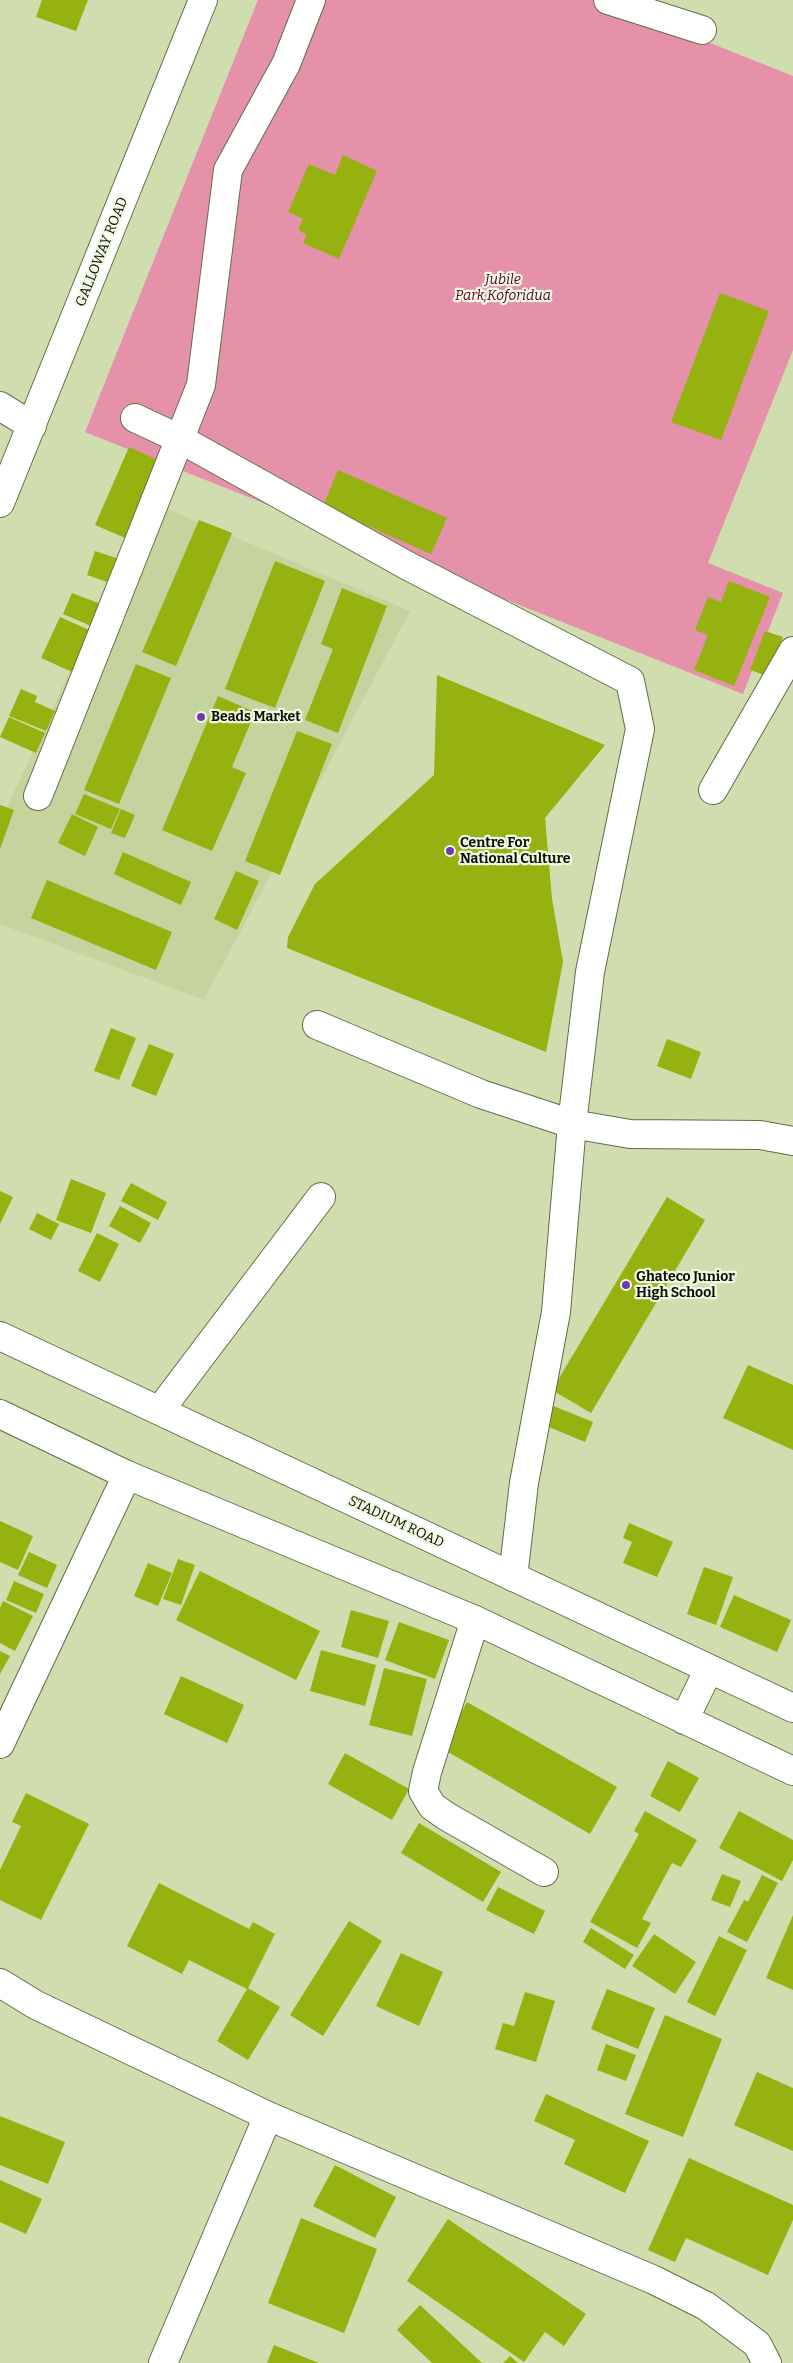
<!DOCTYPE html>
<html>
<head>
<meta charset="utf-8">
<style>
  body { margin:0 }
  canvas { display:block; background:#cfddaf }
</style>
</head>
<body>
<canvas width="793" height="2363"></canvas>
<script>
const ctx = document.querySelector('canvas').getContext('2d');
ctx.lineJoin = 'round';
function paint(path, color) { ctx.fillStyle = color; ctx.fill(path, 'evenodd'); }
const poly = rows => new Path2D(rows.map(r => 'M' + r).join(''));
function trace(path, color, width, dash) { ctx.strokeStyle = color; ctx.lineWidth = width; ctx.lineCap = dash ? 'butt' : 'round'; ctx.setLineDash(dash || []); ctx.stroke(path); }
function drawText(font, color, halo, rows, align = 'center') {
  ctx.font = font + ' Bitter,serif'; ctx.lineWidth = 4.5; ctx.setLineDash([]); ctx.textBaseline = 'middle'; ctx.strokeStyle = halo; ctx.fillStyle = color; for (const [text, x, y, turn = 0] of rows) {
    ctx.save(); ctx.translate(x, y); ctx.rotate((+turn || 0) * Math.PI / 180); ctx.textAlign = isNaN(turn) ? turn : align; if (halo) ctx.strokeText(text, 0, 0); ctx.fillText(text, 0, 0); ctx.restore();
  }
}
paint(poly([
  [149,501,410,611,204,1000,0,924,0,822]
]), '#c5d49f');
paint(poly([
  [258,0,602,0,793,76,793,350,708,563,783,593,743,694,85,432]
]), '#e591aa');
paint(poly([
  [42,0,88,0,76,31,36,17],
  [343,155,377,171,339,259,303,243,307,235,298,230,303,219,288,212,309,164,335,175],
  [720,293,769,311,721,440,671,422],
  [129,447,164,463,130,540,95,525],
  [338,470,447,518,431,554,323,506],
  [199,520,232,533,176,666,142,652],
  [95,551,119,559,110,583,87,575],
  [275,561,325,581,275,708,225,689],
  [729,581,770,597,734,686,694,670,708,635,695,630,708,597,721,602],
  [342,588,387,606,338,733,305,720,333,649,321,644],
  [72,593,101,604,91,626,63,614],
  [60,617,98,634,79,675,41,658],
  [765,631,783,637,767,676,750,670],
  [136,664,171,678,119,804,84,790],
  [437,675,605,745,545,818,552,899,563,962,546,1052,287,948,288,937,315,884,434,775],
  [21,689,37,696,35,702,55,711,46,731,9,716],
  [218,696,255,712,232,767,246,773,212,851,162,830],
  [9,717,45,733,36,753,0,737],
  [297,731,332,744,280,875,245,861],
  [84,794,120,809,111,829,75,814],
  [0,805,14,810,0,849],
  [121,809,135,815,125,838,111,833],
  [72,814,98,827,85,856,58,843],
  [123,852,191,882,181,905,114,874],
  [236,871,259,881,237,930,214,919],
  [47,880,172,932,156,970,31,918],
  [111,1028,136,1038,119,1080,94,1071],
  [667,1039,701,1052,691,1079,657,1066],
  [149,1044,174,1054,156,1096,131,1086],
  [71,1179,106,1193,91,1233,56,1220],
  [131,1183,167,1202,158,1220,121,1201],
  [0,1191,13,1197,0,1224],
  [667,1197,705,1220,591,1413,552,1390],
  [120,1206,151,1223,140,1243,109,1226],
  [37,1213,59,1224,51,1240,29,1229],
  [97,1233,119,1244,100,1282,78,1271],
  [748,1365,793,1385,793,1450,723,1418],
  [551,1405,593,1422,585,1442,544,1425],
  [0,1521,33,1536,18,1570,0,1562],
  [629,1523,673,1542,657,1577,623,1563,632,1542,623,1538],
  [29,1552,57,1565,47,1588,18,1575],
  [178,1559,195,1565,181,1605,163,1599],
  [148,1563,172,1573,158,1606,134,1596],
  [704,1567,733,1577,716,1625,687,1614],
  [200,1571,320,1631,296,1680,176,1620],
  [14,1581,44,1594,36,1613,6,1600],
  [734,1595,791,1620,777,1652,720,1627],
  [3,1601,33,1616,15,1651,0,1643,0,1608],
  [351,1610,389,1621,378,1658,341,1647],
  [399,1622,449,1640,435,1679,385,1660],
  [321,1650,376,1665,365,1706,310,1691],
  [0,1651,10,1656,0,1674],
  [384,1668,427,1679,412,1736,369,1725],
  [181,1676,244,1705,227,1743,164,1714],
  [467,1702,617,1787,590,1834,441,1748],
  [345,1753,409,1789,392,1820,328,1784],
  [668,1761,699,1778,680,1812,650,1796],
  [26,1793,89,1824,41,1920,0,1900,0,1870,21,1826,12,1822],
  [645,1811,697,1840,681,1867,672,1863,642,1919,651,1923,637,1948,590,1922,639,1834,634,1831],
  [739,1811,793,1840,793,1860,782,1881,719,1848],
  [419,1823,501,1872,483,1902,401,1853],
  [722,1874,741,1881,730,1907,711,1900],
  [762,1875,778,1883,747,1942,727,1932,744,1900,748,1902],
  [159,1883,249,1929,253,1922,275,1934,248,1988,280,2007,248,2060,217,2041,247,1989,189,1960,182,1974,127,1946],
  [498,1887,545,1911,534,1934,486,1910],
  [793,1915,793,1990,766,1978],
  [349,1921,382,1941,323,2036,290,2015],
  [591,1928,634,1955,625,1969,583,1942],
  [654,1934,696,1962,675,1994,632,1966],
  [719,1936,747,1950,715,2016,687,2002],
  [401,1953,443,1972,419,2026,376,2006],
  [607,1989,655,2008,638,2049,591,2029],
  [525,1992,555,2001,536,2062,495,2049,503,2023,514,2026],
  [665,2015,722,2039,683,2137,625,2114],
  [606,2044,636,2055,626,2081,597,2070],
  [757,2072,793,2088,793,2151,734,2125],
  [546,2094,649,2141,625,2193,564,2164,575,2140,534,2121],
  [0,2116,65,2142,48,2184,0,2165],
  [689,2158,793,2205,793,2220,768,2275,686,2238,675,2262,648,2250],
  [335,2165,396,2197,375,2238,313,2206],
  [0,2180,42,2199,26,2234,0,2222],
  [301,2218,377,2249,344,2333,268,2303],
  [448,2219,586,2314,564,2346,545,2332,524,2362,407,2281],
  [420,2305,482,2363,432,2363,397,2330],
  [274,2345,319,2363,267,2363],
  [510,2356,518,2363,503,2363]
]), '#95b210');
const minor = poly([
  [608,0,702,30],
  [0,406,32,426],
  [135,418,180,439,408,566,630,681,640,729,590,972,572,1124,556,1312,524,1483,513,1577],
  [0,503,203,0],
  [713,790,793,651],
  [38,796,201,385,228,170,286,64,311,0],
  [317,1025,481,1094,572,1124,630,1134,760,1135,793,1141],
  [160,1410,321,1197],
  [475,1620,427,1772,423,1791,432,1806,446,1816,544,1872],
  [0,1744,127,1475],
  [0,1983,36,2005,268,2116,654,2280,706,2306,757,2344,767,2363],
  [163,2363,268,2116]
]);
const major = poly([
  [0,1336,793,1708],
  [0,1414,127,1475,475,1620,793,1771],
  [684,1720,709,1669]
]);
trace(minor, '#626d44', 30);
trace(major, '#626d44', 30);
trace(minor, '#fff', 28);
trace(major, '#fff', 28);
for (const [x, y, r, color] of [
  [201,717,5,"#7039b0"],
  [450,851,5,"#7039b0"],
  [626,1285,5,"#7039b0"]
]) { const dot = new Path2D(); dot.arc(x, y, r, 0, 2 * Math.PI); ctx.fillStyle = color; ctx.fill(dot); trace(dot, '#f3fae3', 2); }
drawText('14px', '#0c1002', '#f3fae3', [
  ["GALLOWAY ROAD",102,252,-68],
  ["STADIUM ROAD",396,1522,25]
]);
drawText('italic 14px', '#570029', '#f3fae3', [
  ["Jubile",503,280],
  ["Park,Koforidua",503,296]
]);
drawText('bold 14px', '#0c1002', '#f3fae3', [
  ["Beads Market",211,717],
  ["Centre For",460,843],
  ["National Culture",460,859],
  ["Ghateco Junior",636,1277],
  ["High School",636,1293]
], 'left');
</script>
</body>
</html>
